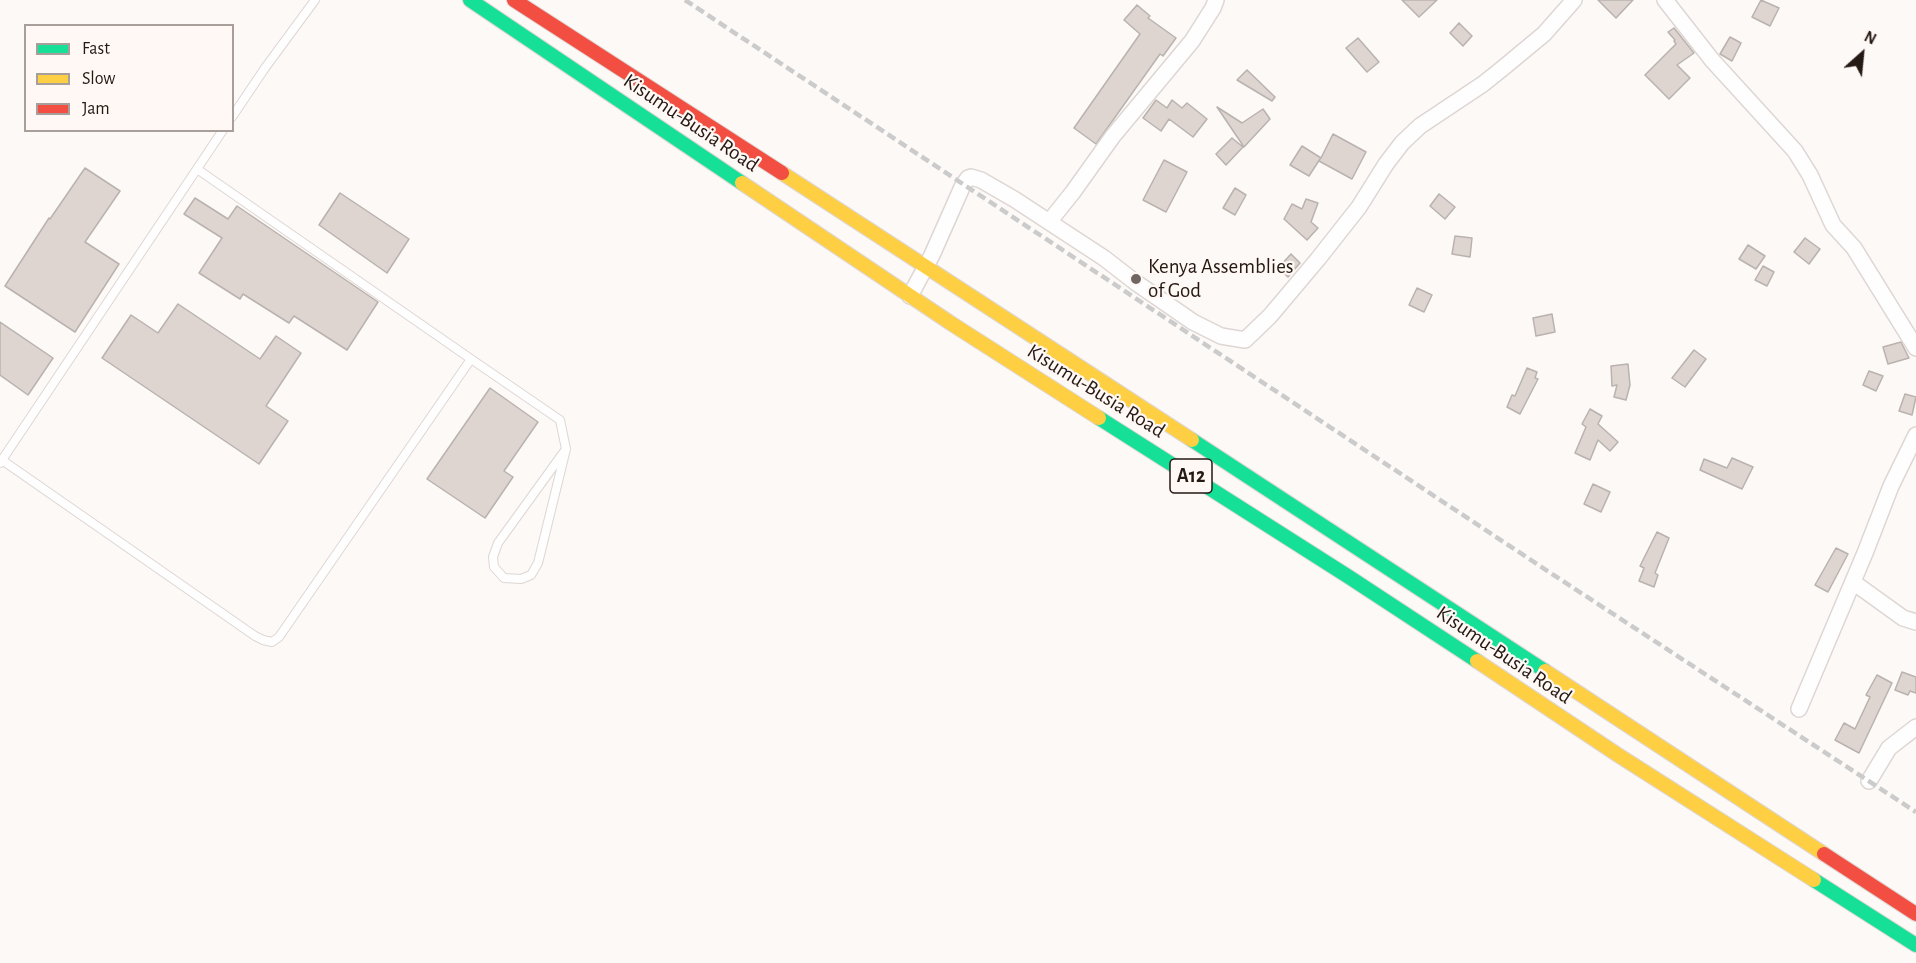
<!DOCTYPE html>
<html>
<head>
<meta charset="utf-8">
<style>
  body { margin:0 }
  #map { position:relative; width:1916px; height:963px; overflow:hidden; background:#fcf9f7; font-family:"Alegreya Sans",sans-serif }
  canvas { display:block }
  .legend { position:absolute; left:24px; top:24px; width:210px; height:108px; box-sizing:border-box; background:#fff8f4; border:2px solid #a89f9a; margin:0; padding:8px 10px; list-style:none; font-size:18px; color:#251914 }
  .legend li { display:flex; align-items:center; gap:12px; height:30px }
  .legend b { width:30px; border:2px solid #a89f9a }
  .north { position:absolute; left:1832px; top:24px; width:60px; height:60px; -webkit-text-stroke:4px #fff8f4; paint-order:stroke; rotate:27deg; font-size:16px; font-weight:700; line-height:24px; text-align:center; color:#251914 }
  .north::after { content:''; display:block; margin:auto; width:21px; height:27px; background:#251914; clip-path:polygon(50% 0,100% 100%,50% 72%,0 100%) }
</style>
</head>
<body>
<div id="map">
<canvas width="1916" height="963"></canvas>
<ul class="legend">
<li><b style="height:8px;background:#16e098"></b>Fast</li>
<li><b style="height:8px;background:#ffcf43"></b>Slow</li>
<li><b style="height:8px;background:#f24e42"></b>Jam</li>
</ul>
<div class="north">N</div>
</div>
<script>
const ctx = document.querySelector('canvas').getContext('2d');
ctx.lineJoin = 'round';
function paint(path, color) { ctx.fillStyle = color; ctx.fill(path, 'evenodd'); }
const poly = rows => new Path2D(rows.map(r => 'M' + r).join(''));
function trace(path, color, width, dash) { ctx.strokeStyle = color; ctx.lineWidth = width; ctx.lineCap = dash ? 'butt' : 'round'; ctx.setLineDash(dash || []); ctx.stroke(path); }
function drawText(font, color, halo, rows, align = 'center') {
  ctx.font = font + ' "Alegreya Sans",sans-serif'; ctx.lineWidth = 4.5; ctx.setLineDash([]); ctx.textBaseline = 'middle'; ctx.strokeStyle = halo; ctx.fillStyle = color; for (const [text, x, y, turn = 0] of rows) {
    ctx.save(); ctx.translate(x, y); ctx.rotate((+turn || 0) * Math.PI / 180); ctx.textAlign = isNaN(turn) ? turn : align; if (halo) ctx.strokeText(text, 0, 0); ctx.fillText(text, 0, 0); ctx.restore();
  }
}
const building = poly([
  [1402,0,1437,0,1419,17,1402,0],
  [1598,0,1633,0,1616,18,1598,0],
  [1761,0,1779,8,1770,26,1752,17,1761,0],
  [1137,5,1150,16,1148,18,1176,38,1163,56,1160,54,1096,144,1074,128,1140,34,1124,20,1137,5],
  [1459,23,1472,36,1463,46,1450,33,1459,23],
  [1674,28,1694,53,1677,65,1690,78,1669,99,1645,75,1676,44,1674,41,1675,40,1668,32,1674,28],
  [1730,37,1741,43,1732,61,1720,54,1730,37],
  [1358,38,1379,62,1367,72,1346,48,1358,38],
  [1247,70,1275,97,1272,101,1237,80,1247,70],
  [1156,100,1167,108,1172,100,1182,108,1187,103,1207,119,1193,137,1169,119,1161,131,1143,118,1156,100],
  [1217,107,1242,123,1263,109,1270,119,1244,147,1217,107],
  [1333,134,1366,152,1352,179,1319,161,1320,159,1309,176,1290,165,1302,146,1321,158,1333,134],
  [1232,138,1243,147,1226,165,1216,154,1232,138],
  [1164,160,1187,172,1166,212,1143,200,1164,160],
  [85,168,120,191,85,242,119,264,75,332,5,286,49,218,50,219,85,168],
  [1235,188,1246,195,1235,215,1223,208,1235,188],
  [340,193,409,239,387,273,319,225,340,193],
  [1439,194,1455,207,1445,219,1430,206,1439,194],
  [195,198,228,219,237,206,378,302,347,350,294,316,289,323,243,294,240,299,199,273,222,238,184,214,195,198],
  [1306,199,1318,203,1311,222,1318,228,1307,240,1284,219,1292,204,1302,209,1306,199],
  [1455,236,1472,238,1470,257,1452,254,1455,236],
  [1805,238,1820,249,1809,264,1794,252,1805,238],
  [1748,245,1765,256,1756,269,1739,259,1748,245],
  [1291,254,1300,263,1288,277,1278,268,1291,254],
  [1763,266,1774,272,1767,286,1755,280,1763,266],
  [1417,288,1432,295,1424,312,1409,305,1417,288],
  [178,304,260,359,276,336,301,353,266,406,288,421,259,464,102,358,131,315,158,333,178,304],
  [1552,314,1555,332,1536,336,1533,318,1552,314],
  [0,322,53,358,28,395,0,375,0,322],
  [1901,342,1909,358,1888,364,1883,347,1901,342],
  [1694,350,1706,359,1685,387,1672,378,1694,350],
  [1628,364,1630,385,1626,400,1614,397,1617,385,1612,386,1611,366,1628,364],
  [1527,368,1537,372,1535,378,1538,379,1520,414,1507,407,1512,395,1515,396,1527,368],
  [1869,371,1883,376,1876,391,1863,385,1869,371],
  [490,388,538,422,504,471,513,477,485,518,427,479,490,388],
  [1905,394,1916,397,1912,415,1899,411,1905,394],
  [1590,409,1602,416,1598,424,1618,442,1610,451,1598,440,1590,460,1575,453,1586,427,1582,424,1590,409],
  [1732,458,1753,467,1742,489,1700,470,1704,459,1727,468,1732,458],
  [1593,484,1610,492,1601,512,1584,504,1593,484],
  [1657,532,1669,538,1655,573,1658,575,1654,587,1639,581,1644,568,1640,566,1657,532],
  [1836,548,1848,554,1828,592,1815,585,1836,548],
  [1902,672,1916,677,1916,693,1910,691,1908,695,1895,690,1902,672],
  [1877,675,1892,683,1859,753,1835,740,1844,723,1855,729,1870,697,1866,695,1877,675]
]);
paint(building, '#ded5d1');
trace(building, '#b9b2ae', 1.5);
const lane = poly([
  [232,117,265,68,315,0],
  [471,359,560,420,566,449,538,563,531,575,521,579,504,578,494,567,493,557,498,543,566,449],
  [2,460,255,636,263,640,272,642,279,637,471,359,197,169],
  [0,463,223,130]
]);
const street = poly([
  [1665,0,1712,60,1795,151,1810,175,1833,225,1854,248,1916,348],
  [1049,222,1073,192,1113,136,1192,41,1213,8,1216,0],
  [910,296,932,255,963,185,968,178,971,177,981,180,1014,199,1104,258,1135,282,1193,322,1221,336,1245,340,1270,316,1318,259,1359,207,1386,164,1402,143,1420,126,1483,84,1503,68,1544,34,1574,0],
  [1853,582,1903,618,1916,622],
  [1799,709,1865,553,1891,486,1916,435],
  [1869,781,1889,748,1916,727]
]);
const fast = poly([
  [470,0,742,183],
  [1099,418,1349,577,1477,661],
  [1192,440,1545,671],
  [1814,880,1916,945]
]);
const slow = poly([
  [782,173,1192,440],
  [742,183,952,324,1099,418],
  [1477,661,1618,755,1814,880],
  [1545,671,1824,854]
]);
const jam = poly([
  [514,0,782,173],
  [1824,854,1916,914]
]);
trace(lane, '#ded6d3', 10);
trace(street, '#ded6d3', 18);
trace(fast, '#ded6d3', 16);
trace(slow, '#ded6d3', 16);
trace(jam, '#ded6d3', 16);
trace(lane, '#fffefe', 8);
trace(street, '#fffefe', 15);
trace(fast, '#16e098', 14);
trace(slow, '#ffcf43', 14);
trace(jam, '#f24e42', 14);
trace(poly([
  [685,0,1549,572,1916,812]
]), '#cccbcb', 4.5, [9, 4.5]);
for (const [x, y, r, color] of [
  [1136,279,6,"#706763"]
]) { const dot = new Path2D(); dot.arc(x, y, r, 0, 2 * Math.PI); ctx.fillStyle = color; ctx.fill(dot); trace(dot, '#fff8f4', 2); }
for (const [x, y, w] of [
  [1191,476,42]
]) { const box = new Path2D(); box.roundRect(x - w / 2, y - 17, w, 34, 4.5); ctx.fillStyle = '#fff8f4'; ctx.fill(box); trace(box, '#251914', 1.5); }
drawText('bold 20px', '#251914', null, [
  ["A12",1191,476]
]);
drawText('21px', '#251914', '#fff8f4', [
  ["Kisumu-Busia Road",691,123,34],
  ["Kisumu-Busia Road",1096,391,32],
  ["Kisumu-Busia Road",1504,655,34]
]);
drawText('21px', '#251914', '#fff8f4', [
  ["Kenya Assemblies",1148,267],
  ["of God",1148,291]
], 'left');
</script>
</body>
</html>
